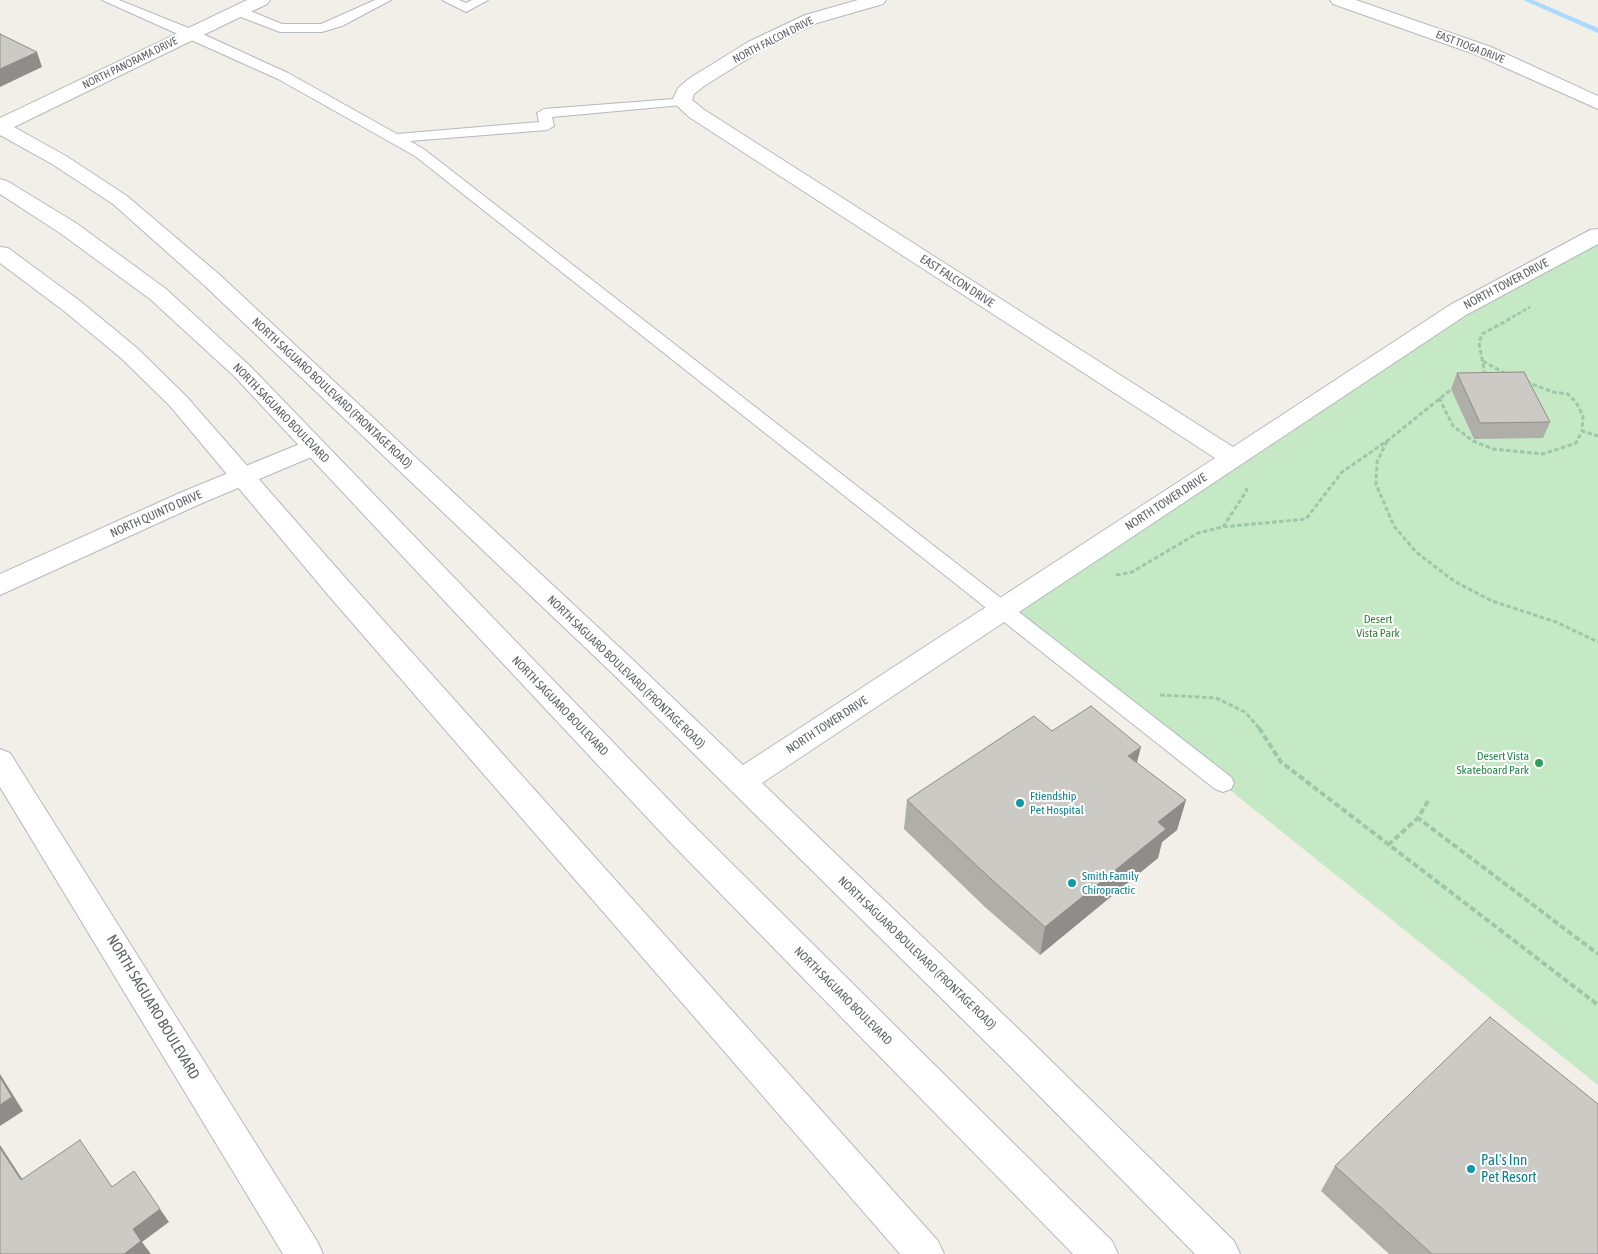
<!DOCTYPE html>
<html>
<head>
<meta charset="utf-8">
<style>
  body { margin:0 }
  canvas { display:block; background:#f1efe8 }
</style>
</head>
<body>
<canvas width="1598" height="1254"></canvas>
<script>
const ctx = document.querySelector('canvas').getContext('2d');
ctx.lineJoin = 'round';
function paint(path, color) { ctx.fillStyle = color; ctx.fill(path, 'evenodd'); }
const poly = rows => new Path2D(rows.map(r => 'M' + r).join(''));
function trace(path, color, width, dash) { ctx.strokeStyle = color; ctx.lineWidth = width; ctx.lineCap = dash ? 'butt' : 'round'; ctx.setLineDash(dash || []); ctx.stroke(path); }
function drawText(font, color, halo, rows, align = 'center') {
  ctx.font = font + ' "Asap Condensed",sans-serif'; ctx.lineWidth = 4; ctx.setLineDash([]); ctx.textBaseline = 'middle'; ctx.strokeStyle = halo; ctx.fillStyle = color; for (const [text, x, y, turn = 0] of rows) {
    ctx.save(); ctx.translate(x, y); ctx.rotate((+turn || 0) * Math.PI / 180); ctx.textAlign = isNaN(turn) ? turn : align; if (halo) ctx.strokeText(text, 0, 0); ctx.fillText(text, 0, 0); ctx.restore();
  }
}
paint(poly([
  [1598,235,1598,1085,1004,609,1458,310]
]), '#c5e8c5');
paint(poly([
  [1523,0,1533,0,1598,28,1598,33,1523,0]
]), '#aadaff');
const lane = poly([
  [102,0,119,0,196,31,288,73,397,134,539,122,537,113,544,109,687,98,689,101,687,104,682,105,552,117,554,126,547,130,410,141,425,150,1231,777,1234,783,1231,789,1223,792,1215,789,415,156,278,79,102,0],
  [375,0,391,0,342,26,322,32,280,32,233,14,232,11,233,8,243,8,282,24,321,24,375,0],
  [442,0,459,0,466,3,472,0,488,0,466,12,442,0]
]);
const street = poly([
  [247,0,270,0,267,4,14,127,66,156,127,196,221,276,631,658,743,765,1215,458,689,117,672,101,678,88,690,78,748,42,805,15,858,0,886,0,883,4,817,23,762,50,704,86,694,94,692,100,703,109,1233,447,1450,305,1590,230,1598,229,1598,244,1466,315,762,783,1031,1041,1234,1241,1240,1254,1195,1254,1007,1063,611,672,205,286,113,204,52,164,0,135,0,118,247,0],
  [1330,0,1356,0,1491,47,1598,96,1598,109,1477,55,1333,4,1330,0],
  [312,439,321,441,324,447,321,453,200,504,0,595,0,574,182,492,312,439],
  [0,749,10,753,317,1241,323,1254,283,1254,0,787,0,749]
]);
const secondary = poly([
  [0,179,7,181,76,223,166,289,250,366,692,824,1112,1241,1118,1254,1073,1254,670,842,234,376,150,299,60,233,0,194,0,179],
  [0,247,8,248,80,301,137,348,186,396,349,582,938,1241,944,1254,900,1254,329,596,170,406,121,358,64,311,0,263,0,247]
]);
trace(lane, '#b5b8bc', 2);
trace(street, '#b5b8bc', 2);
trace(secondary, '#b6babf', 2);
trace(poly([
  [1507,320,1530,307]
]), '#9cc7a9', 2.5, [4, 2]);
trace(poly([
  [1483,361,1506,374],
  [1485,375,1479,343,1482,334,1510,319],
  [1526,382,1553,392,1568,394,1576,402,1583,416,1582,431],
  [1439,398,1453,426,1473,441,1493,449,1543,454,1576,443,1582,431,1598,436],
  [1387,441,1377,462,1376,484,1394,526,1416,552,1454,581,1492,601,1556,622,1598,642],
  [1223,527,1247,490,1245,486],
  [1116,575,1132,572,1198,533,1222,527,1306,519,1342,472,1387,441,1453,388],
  [1160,695,1216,698,1245,712,1260,729]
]), '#9cc7a9', 3, [4.5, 2.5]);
trace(poly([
  [1259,728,1281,762,1598,1005],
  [1428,801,1418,818,1598,954],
  [1388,845,1418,818]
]), '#9cc7a9', 4, [6, 3]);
paint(lane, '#fff');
paint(street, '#fff');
paint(secondary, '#fff');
paint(poly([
  [1457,373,1550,422,1543,438,1474,439,1451,389],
  [1137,763,1186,800,1177,830,1162,842,1158,858,1040,955,986,908,904,829,907,800],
  [1335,1166,1598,1254,1389,1254,1321,1191]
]), '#afaea9');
paint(poly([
  [37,52,42,67,0,87,0,69],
  [1141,747,1133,777,1128,756],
  [1186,800,1177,830,1162,842,1158,858,1040,955,1045,927,1158,822],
  [0,1074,23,1111,0,1126],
  [0,1145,32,1194,21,1180,0,1148],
  [160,1209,169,1222,142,1242,151,1254,124,1254,133,1229]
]), '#8f8d8a');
const building = poly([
  [0,34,37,52,0,69,0,34],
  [1524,372,1550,422,1480,423,1457,373,1524,372],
  [1091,706,1141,747,1128,756,1186,800,1158,822,1166,829,1045,927,991,879,907,800,1034,716,1052,731,1091,706],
  [1490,1017,1598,1104,1598,1254,1432,1254,1335,1166,1490,1017],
  [0,1077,12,1097,0,1105,0,1077],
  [80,1140,112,1187,134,1171,160,1209,133,1229,141,1241,124,1254,0,1254,0,1148,21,1180,80,1140]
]);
paint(building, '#cccac5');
trace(building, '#8f8d8a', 1);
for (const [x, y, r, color] of [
  [1539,763,5,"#2e9e5b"],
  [1020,803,5,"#0f9aa8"],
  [1072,883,5,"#0f9aa8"],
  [1471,1169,5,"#0f9aa8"]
]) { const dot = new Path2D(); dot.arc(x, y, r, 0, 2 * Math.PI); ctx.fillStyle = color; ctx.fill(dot); trace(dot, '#fff', 2); }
drawText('11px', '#5f6368', '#fff', [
  ["NORTH FALCON DRIVE",773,40,-27],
  ["EAST TIOGA DRIVE",1470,47,21],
  ["NORTH PANORAMA DRIVE",130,63,-26]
]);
drawText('12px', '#5f6368', '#fff', [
  ["EAST FALCON DRIVE",957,281,33],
  ["NORTH TOWER DRIVE",1506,284,-28],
  ["NORTH SAGUARO BOULEVARD (FRONTAGE ROAD)",332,393,43],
  ["NORTH SAGUARO BOULEVARD",281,413,46],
  ["NORTH TOWER DRIVE",1166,502,-33],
  ["NORTH QUINTO DRIVE",156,514,-24],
  ["NORTH SAGUARO BOULEVARD (FRONTAGE ROAD)",626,672,44],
  ["NORTH SAGUARO BOULEVARD",560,706,46],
  ["NORTH TOWER DRIVE",827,725,-33],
  ["NORTH SAGUARO BOULEVARD (FRONTAGE ROAD)",917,953,44],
  ["NORTH SAGUARO BOULEVARD",843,996,45]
]);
drawText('12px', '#348238', '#fff', [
  ["Desert",1378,619],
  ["Vista Park",1378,633]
]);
drawText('12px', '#27864d', '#fff', [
  ["Desert Vista",1529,756],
  ["Skateboard Park",1529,770]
], 'right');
drawText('12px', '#0d838f', '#fff', [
  ["Ftiendship",1030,796],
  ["Pet Hospital",1030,810],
  ["Smith Family",1082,876],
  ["Chiropractic",1082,890]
], 'left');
drawText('15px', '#5f6368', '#fff', [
  ["NORTH SAGUARO BOULEVARD",153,1007,59]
]);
drawText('15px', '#0d838f', '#fff', [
  ["Pal's Inn",1481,1160],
  ["Pet Resort",1481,1177]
], 'left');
</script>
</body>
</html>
